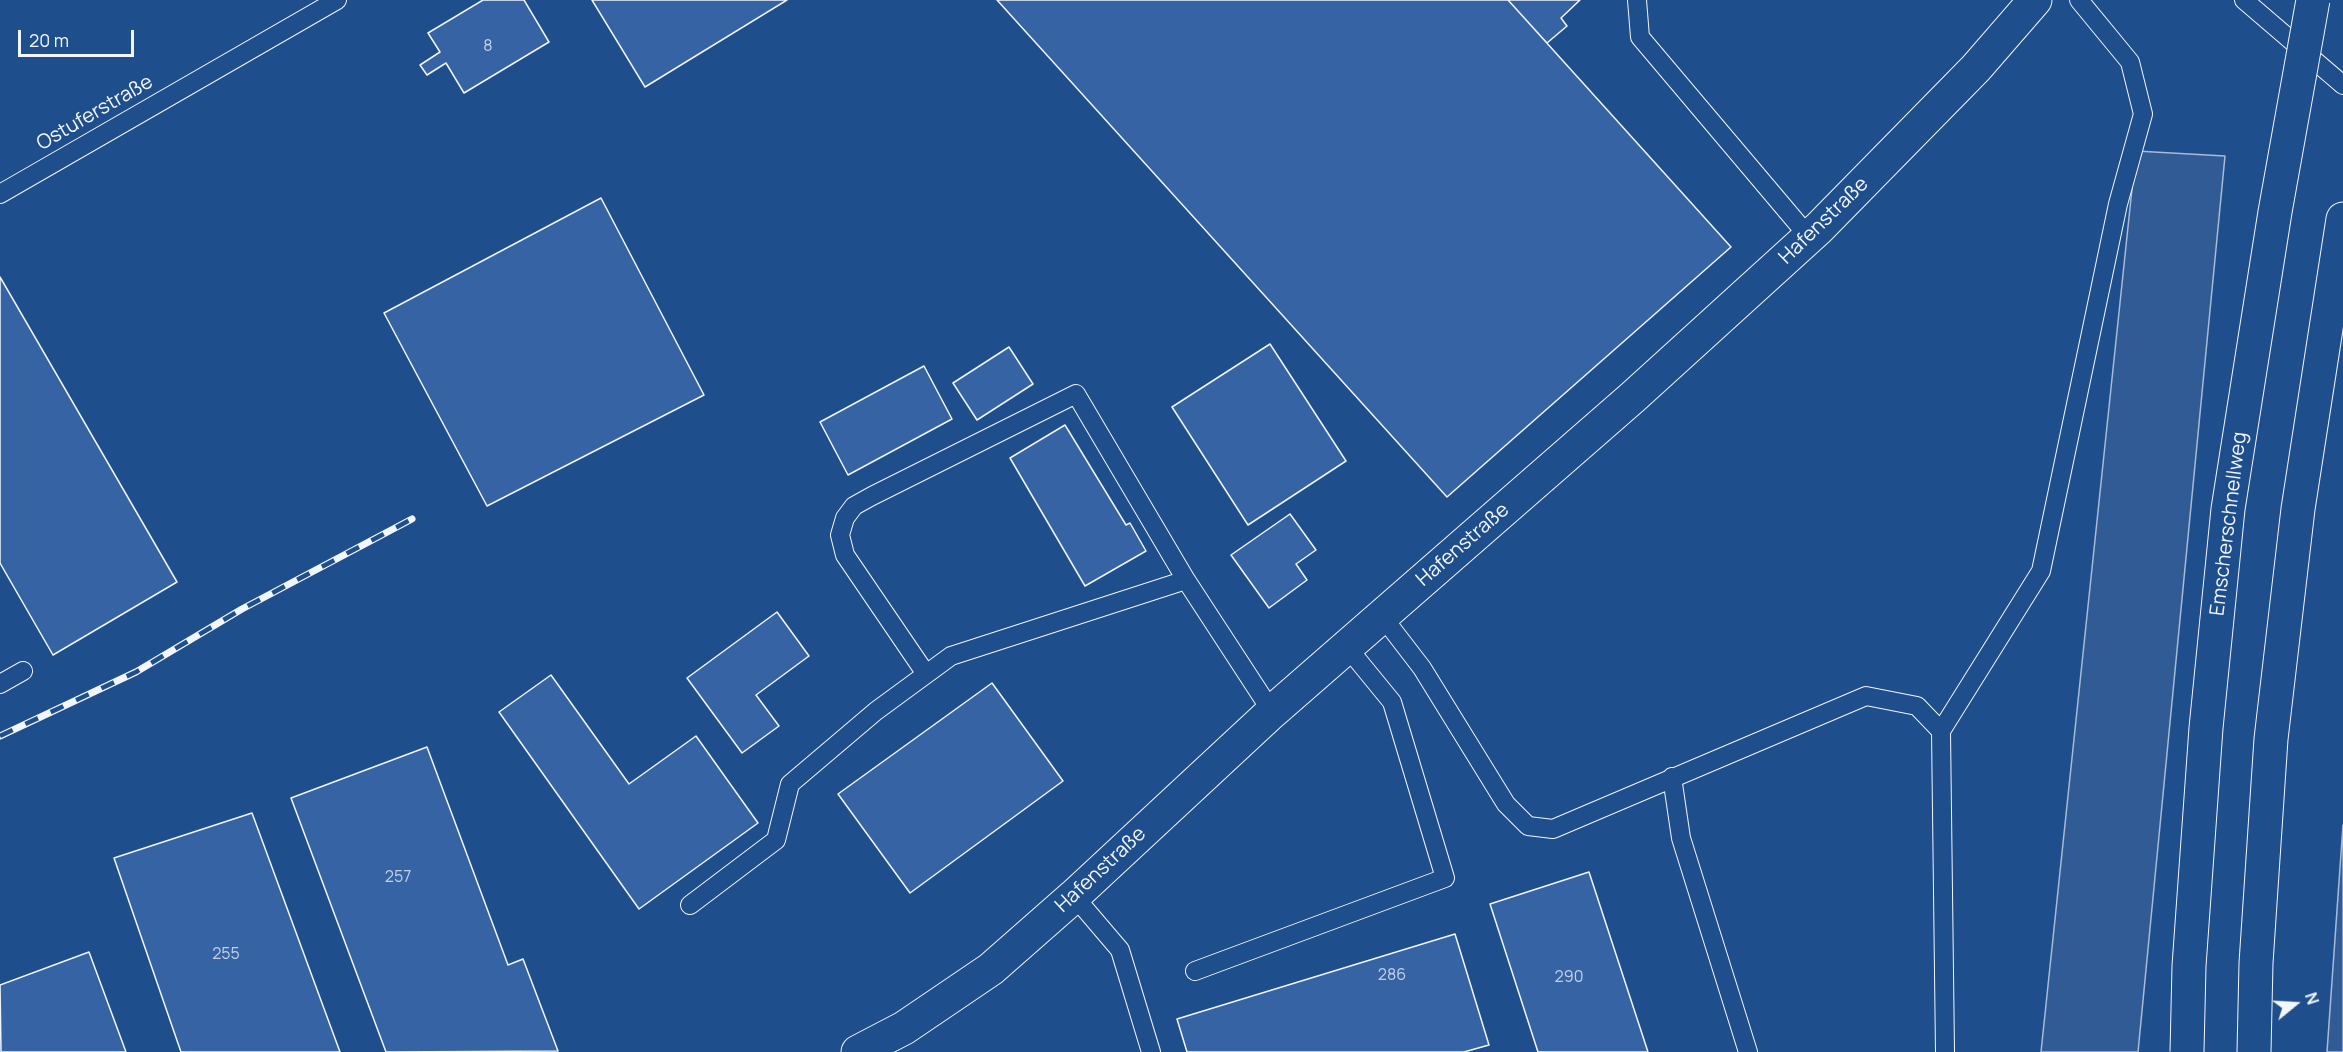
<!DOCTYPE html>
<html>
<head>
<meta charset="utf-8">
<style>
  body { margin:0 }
  #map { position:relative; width:2343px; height:1052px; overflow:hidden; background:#1f4e8c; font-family:Manrope,sans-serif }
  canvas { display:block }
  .north { position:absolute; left:2265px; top:974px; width:60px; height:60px; -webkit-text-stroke:4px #1f4e8c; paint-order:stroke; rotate:72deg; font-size:16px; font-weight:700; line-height:24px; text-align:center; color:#f2f6ff }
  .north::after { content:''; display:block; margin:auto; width:21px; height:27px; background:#f2f6ff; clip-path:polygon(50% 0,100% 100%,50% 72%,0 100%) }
  .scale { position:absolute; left:18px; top:30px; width:116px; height:27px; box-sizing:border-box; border:3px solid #f2f6ff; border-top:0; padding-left:8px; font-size:18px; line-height:21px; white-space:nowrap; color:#f2f6ff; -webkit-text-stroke:4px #1f4e8c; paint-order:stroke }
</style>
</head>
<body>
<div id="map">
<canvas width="2343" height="1052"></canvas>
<div class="north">N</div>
<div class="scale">20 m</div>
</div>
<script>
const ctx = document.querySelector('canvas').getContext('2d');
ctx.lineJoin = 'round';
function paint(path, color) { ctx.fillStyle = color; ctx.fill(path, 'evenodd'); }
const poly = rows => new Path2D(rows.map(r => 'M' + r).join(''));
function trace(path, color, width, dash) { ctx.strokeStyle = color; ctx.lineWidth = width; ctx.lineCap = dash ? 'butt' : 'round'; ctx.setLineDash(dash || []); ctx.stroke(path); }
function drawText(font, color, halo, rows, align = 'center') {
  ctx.font = font + ' Manrope,sans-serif'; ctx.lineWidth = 4.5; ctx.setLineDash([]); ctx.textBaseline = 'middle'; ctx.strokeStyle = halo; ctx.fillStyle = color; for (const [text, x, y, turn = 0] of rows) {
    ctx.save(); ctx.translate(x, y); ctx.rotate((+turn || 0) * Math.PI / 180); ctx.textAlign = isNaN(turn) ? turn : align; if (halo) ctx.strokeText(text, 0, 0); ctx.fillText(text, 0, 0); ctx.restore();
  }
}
const built = poly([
  [2136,151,2225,156,2138,1052,2041,1052,2136,151],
  [2343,825,2343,1052,2327,1052,2343,825]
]);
paint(built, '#305b95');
trace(built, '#a8bbd7', 1.5);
const building = poly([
  [483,0,524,0,549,42,464,93,446,63,427,75,420,65,440,52,428,33,483,0],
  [592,0,787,0,645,87,592,0],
  [997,0,1508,0,1731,247,1447,497,997,0],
  [1508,0,1580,0,1561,18,1567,26,1547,43,1508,0],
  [601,198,704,395,487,506,384,313,601,198],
  [0,277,177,582,53,655,0,563,0,277],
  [1270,344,1346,461,1248,525,1172,407,1270,344],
  [1009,347,1033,384,977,420,953,383,1009,347],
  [924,366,952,419,848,475,820,422,924,366],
  [1065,425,1126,525,1130,523,1146,551,1085,586,1010,458,1065,425],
  [1290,514,1316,550,1296,564,1307,580,1269,608,1231,555,1290,514],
  [777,612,809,656,756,695,779,726,742,753,687,678,777,612],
  [551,675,629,784,696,736,758,823,639,909,499,712,551,675],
  [992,683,1063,781,910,893,838,794,992,683],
  [427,747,508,965,523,959,558,1051,386,1052,291,798,427,747],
  [252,813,340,1052,181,1052,114,858,252,813],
  [1589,872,1648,1052,1538,1052,1490,904,1589,872],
  [1455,934,1489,1045,1464,1052,1187,1052,1177,1019,1455,934],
  [89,952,126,1052,1,1052,0,985,89,952]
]);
paint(building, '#3563a3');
trace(building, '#f2f6ff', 1.5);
const lane = poly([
  [1637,0,1640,37,1809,237],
  [2244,0,2343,85],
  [0,194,337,0],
  [1382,616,1422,668,1506,804,1528,826,1553,829,1866,696,1917,706,1941,731,1945,1052],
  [926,674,845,555,840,535,845,518,854,506,872,496,1076,394,1186,580],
  [0,684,23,671],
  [1941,731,2041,571,2118,204,2143,114,2130,62,2079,0],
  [1672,777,1681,838,1748,1052],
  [1074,896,1120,950,1151,1052],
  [690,905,776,840,790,784,876,711,951,656,1186,580,1272,712],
  [1195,971,1445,878,1392,702,1347,647]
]);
const secondary = poly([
  [858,1052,904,1028,991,969,1074,896,1272,712,1633,397,1819,228,1976,68,2035,0]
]);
const highway = poly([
  [2254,1052,2256,963,2271,739,2298,509,2343,219]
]);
trace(lane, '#f2f6ff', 20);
trace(secondary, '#f2f6ff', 35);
trace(highway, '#f2f6ff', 35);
trace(lane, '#1f4e8c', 18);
trace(secondary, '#1f4e8c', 33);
trace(highway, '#1f4e8c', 33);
const rail = poly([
  [0,736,136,672,242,609,412,519]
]);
trace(rail, '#f2f6ff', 7);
trace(rail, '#1f4e8c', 4.5, [14]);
const highwayBridge = poly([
  [2187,1052,2189,966,2206,728,2228,509,2275,212,2313,0]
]);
trace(highwayBridge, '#f2f6ff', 35, []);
trace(highwayBridge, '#1f4e8c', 33);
drawText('16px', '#c3d1e8', null, [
  ["8",488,47],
  ["257",398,878],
  ["255",226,955],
  ["286",1392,976],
  ["290",1569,978]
]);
drawText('20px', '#f2f6ff', '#1f4e8c', [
  ["Ostuferstraße",95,113,-30],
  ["Hafenstraße",1824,221,-44],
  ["Emscherschnellweg",2229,524,-83],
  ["Hafenstraße",1463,545,-41],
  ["Hafenstraße",1101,870,-43]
]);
</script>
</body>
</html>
